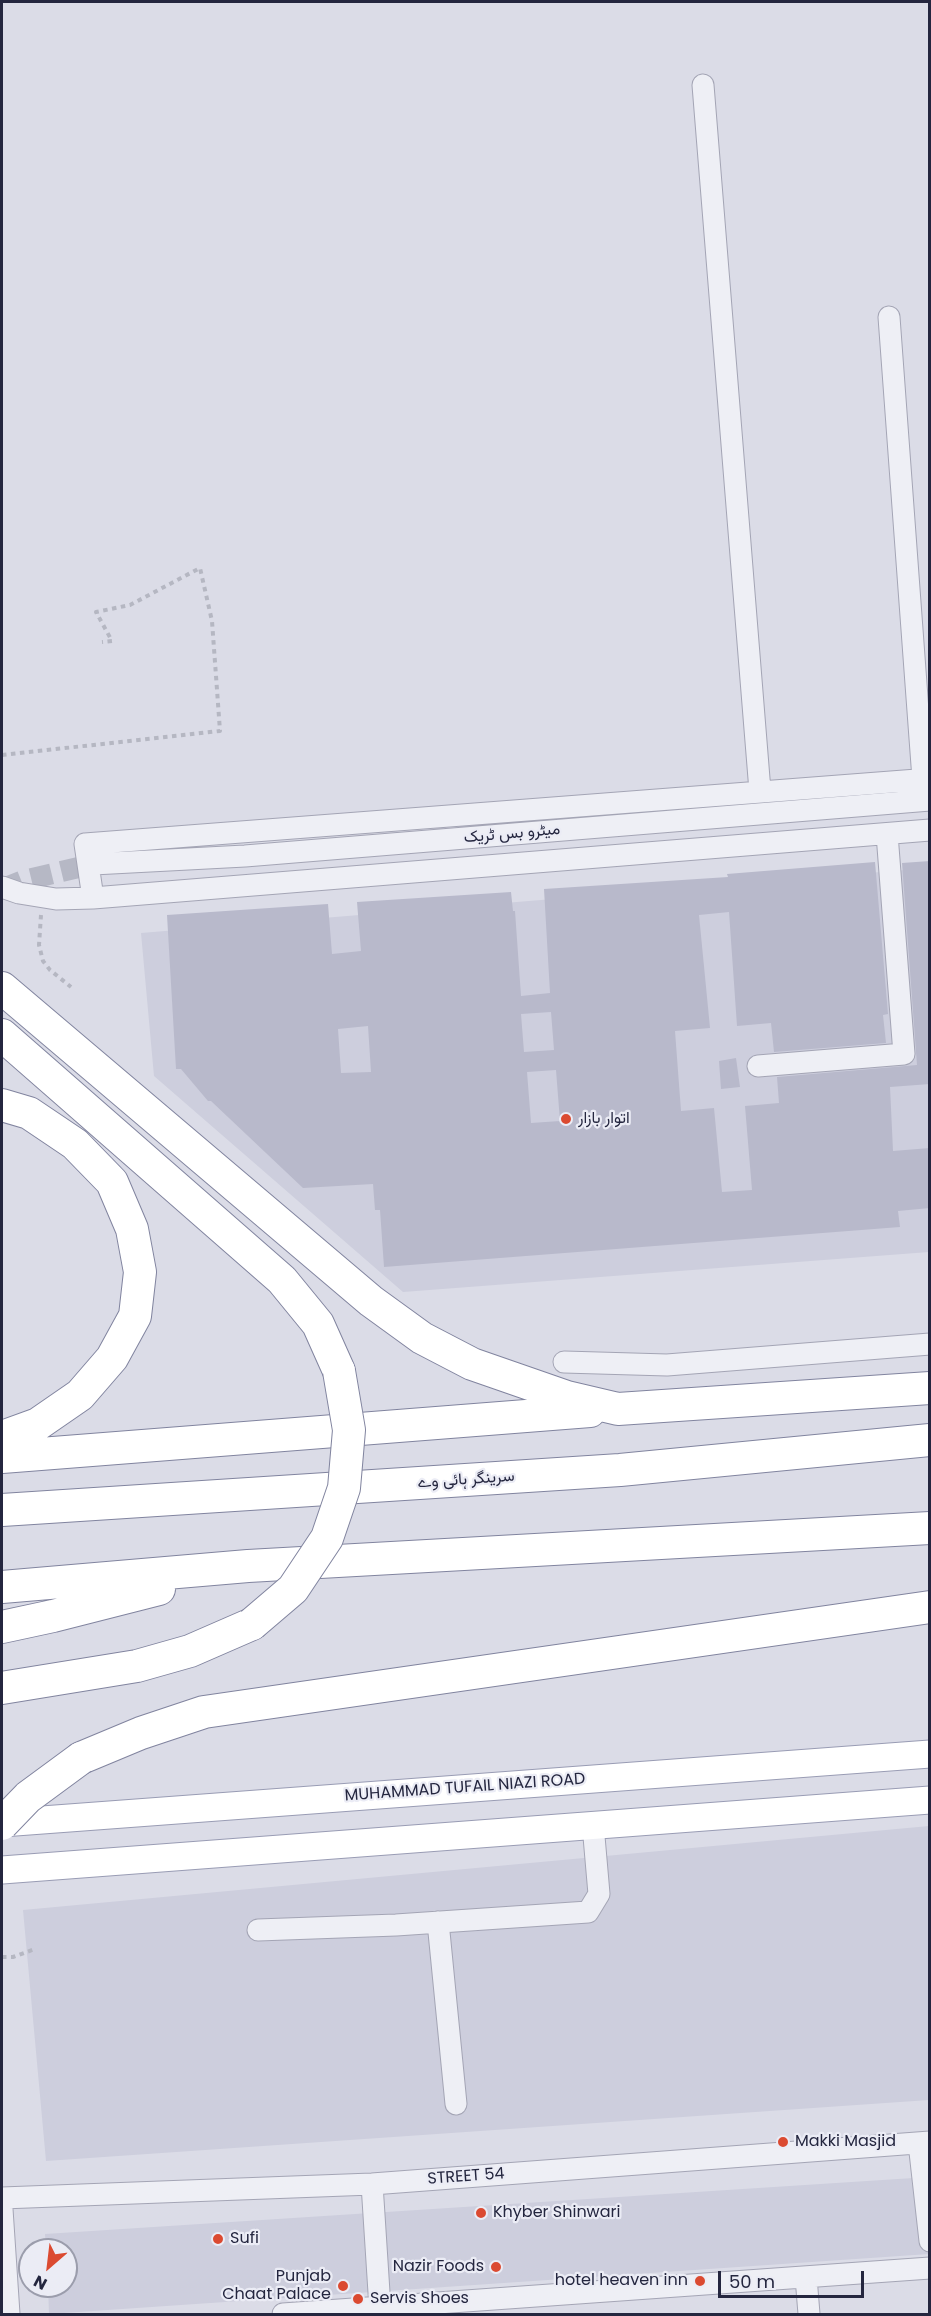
<!DOCTYPE html>
<html>
<head>
<meta charset="utf-8">
<style>
  body { margin:0 }
  #map { position:relative; width:931px; height:2316px; overflow:hidden; background:#dbdce7; font-family:Poppins,sans-serif }
  canvas { display:block }
  .frame { position:absolute; inset:0; border:3px solid #24263f; pointer-events:none }
  .north { position:absolute; left:18px; top:2238px; width:60px; height:60px; box-sizing:border-box; background:#ebecf5; border:2px solid #9b9dac; border-radius:50%; rotate:208deg; font-size:16px; font-weight:700; line-height:24px; text-align:center; color:#24263f }
  .north::after { content:''; display:block; margin:auto; width:21px; height:27px; background:#db4a31; clip-path:polygon(50% 0,100% 100%,50% 72%,0 100%) }
  .scale { position:absolute; left:718px; top:2271px; width:146px; height:27px; box-sizing:border-box; border:3px solid #24263f; border-top:0; padding-left:8px; font-size:18px; line-height:21px; white-space:nowrap; color:#24263f; -webkit-text-stroke:4px #ebecf5; paint-order:stroke }
</style>
</head>
<body>
<div id="map">
<canvas width="931" height="2316"></canvas>
<div class="frame"></div>
<div class="north">N</div>
<div class="scale">50 m</div>
</div>
<script>
const ctx = document.querySelector('canvas').getContext('2d');
ctx.lineJoin = 'round';
function paint(path, color) { ctx.fillStyle = color; ctx.fill(path, 'evenodd'); }
const poly = rows => new Path2D(rows.map(r => 'M' + r).join(''));
function trace(path, color, width, dash) { ctx.strokeStyle = color; ctx.lineWidth = width; ctx.lineCap = dash ? 'butt' : 'round'; ctx.setLineDash(dash || []); ctx.stroke(path); }
function drawText(font, color, halo, rows, align = 'center') {
  ctx.font = font + ' Poppins,Vazirmatn,sans-serif'; ctx.lineWidth = 4.5; ctx.setLineDash([]); ctx.textBaseline = 'middle'; ctx.strokeStyle = halo; ctx.fillStyle = color; for (const [text, x, y, turn = 0] of rows) {
    ctx.save(); ctx.translate(x, y); ctx.rotate((+turn || 0) * Math.PI / 180); ctx.textAlign = isNaN(turn) ? turn : align; if (halo) ctx.strokeText(text, 0, 0); ctx.fillText(text, 0, 0); ctx.restore();
  }
}
paint(poly([
  [929,868,929,1252,403,1292,154,1076,141,933],
  [929,1826,929,2100,46,2161,23,1910],
  [929,2177,929,2254,49,2314,48,2286,66,2286,66,2250,46,2250,45,2234]
]), '#cdcedd');
paint(poly([
  [930,861,930,1084,890,1087,893,1151,930,1148,930,1208,898,1211,900,1227,384,1267,380,1210,375,1210,373,1184,303,1188,211,1101,208,1101,181,1069,176,1069,167,915,328,904,332,954,361,951,357,902,511,892,513,911,515,911,521,996,550,993,544,889,728,877,727,874,875,862,888,1014,883,1015,886,1043,774,1052,771,1023,737,1026,729,912,699,915,710,1028,675,1031,681,1111,714,1108,722,1192,752,1190,745,1106,779,1103,777,1077,917,1065,902,863],
  [551,1012,554,1050,524,1052,521,1014],
  [368,1026,371,1072,341,1073,338,1029],
  [556,1070,560,1121,531,1123,527,1072],
  [736,1058,740,1087,721,1089,719,1061]
]), '#b8b9cb');
trace(poly([
  [2,889,22,881,93,864]
]), '#b6b8c5', 21, [21, 10]);
const minor = poly([
  [703,85,760,791],
  [889,317,923,779],
  [93,864,245,856,930,800],
  [2,887,19,893,56,899,93,898,930,830],
  [93,898,85,844,930,779],
  [758,1066,904,1054,887,834],
  [564,1362,667,1365,930,1344],
  [438,1922,456,2104],
  [258,1930,396,1925,588,1912,599,1894,593,1825],
  [919,2143,930,2241],
  [372,2184,380,2308],
  [2,2198,372,2184,930,2142],
  [2,2209,9,2314],
  [806,2277,809,2314],
  [283,2314,930,2268]
]);
const major = poly([
  [2,1823,930,1754],
  [2,1870,930,1800]
]);
const highway = poly([
  [2,988,371,1301,422,1338,472,1364,567,1397,618,1409,930,1388],
  [2,1035,282,1280,318,1324,339,1371],
  [2,1105,29,1113,75,1144,112,1182,132,1229,140,1272,135,1316,112,1358,80,1395,38,1424,2,1437],
  [2,1457,590,1411],
  [2,1510,620,1470,930,1440],
  [2,1587,248,1566,930,1528],
  [2,1627,53,1616,159,1589],
  [2,1688,137,1666,190,1651,252,1624],
  [81,1758,141,1733,204,1712,930,1607]
]);
trace(minor, '#a4a5b5', 23);
trace(major, '#999cb4', 29);
trace(highway, '#81849f', 34);
trace(poly([
  [2,755,220,731,212,621,200,568,130,605,96,612,112,641,102,642],
  [41,915,39,945,43,961,50,970,71,987],
  [2,1957,13,1957,35,1949]
]), '#b5b7c2', 4, [4.5, 4.5]);
trace(minor, '#eeeff5', 21);
trace(major, '#fff', 27);
trace(highway, '#fff', 32);
const highwayBridge = poly([
  [252,1624,293,1589,327,1538,344,1488,349,1430,339,1371],
  [2,1824,28,1797,81,1758]
]);
trace(highwayBridge, '#81849f', 34, []);
trace(highwayBridge, '#fff', 32);
for (const [x, y, r, color] of [
  [566,1119,6,"#db4a31"],
  [783,2142,6,"#db4a31"],
  [481,2213,6,"#db4a31"],
  [218,2239,6,"#db4a31"],
  [496,2267,6,"#db4a31"],
  [700,2281,6,"#db4a31"],
  [343,2286,6,"#db4a31"],
  [358,2299,6,"#db4a31"]
]) { const dot = new Path2D(); dot.arc(x, y, r, 0, 2 * Math.PI); ctx.fillStyle = color; ctx.fill(dot); trace(dot, '#ebecf5', 2); }
drawText('16px', '#24263f', '#ebecf5', [
  ["میٹرو بس ٹریک",512,834,-5],
  ["سرینگر ہائی وے",466,1480,-4],
  ["MUHAMMAD TUFAIL NIAZI ROAD",465,1788,-4],
  ["STREET 54",466,2177,-4]
]);
drawText('16px', '#24263f', '#ebecf5', [
  ["اتوار بازار",578,1119],
  ["Makki Masjid",795,2142],
  ["Khyber Shinwari",493,2213],
  ["Sufi",230,2239],
  ["Nazir Foods",484,2267,"right"],
  ["Punjab",331,2277,"right"],
  ["Chaat Palace",331,2295,"right"],
  ["hotel heaven inn",688,2281,"right"],
  ["Servis Shoes",370,2299]
], 'left');
</script>
</body>
</html>
